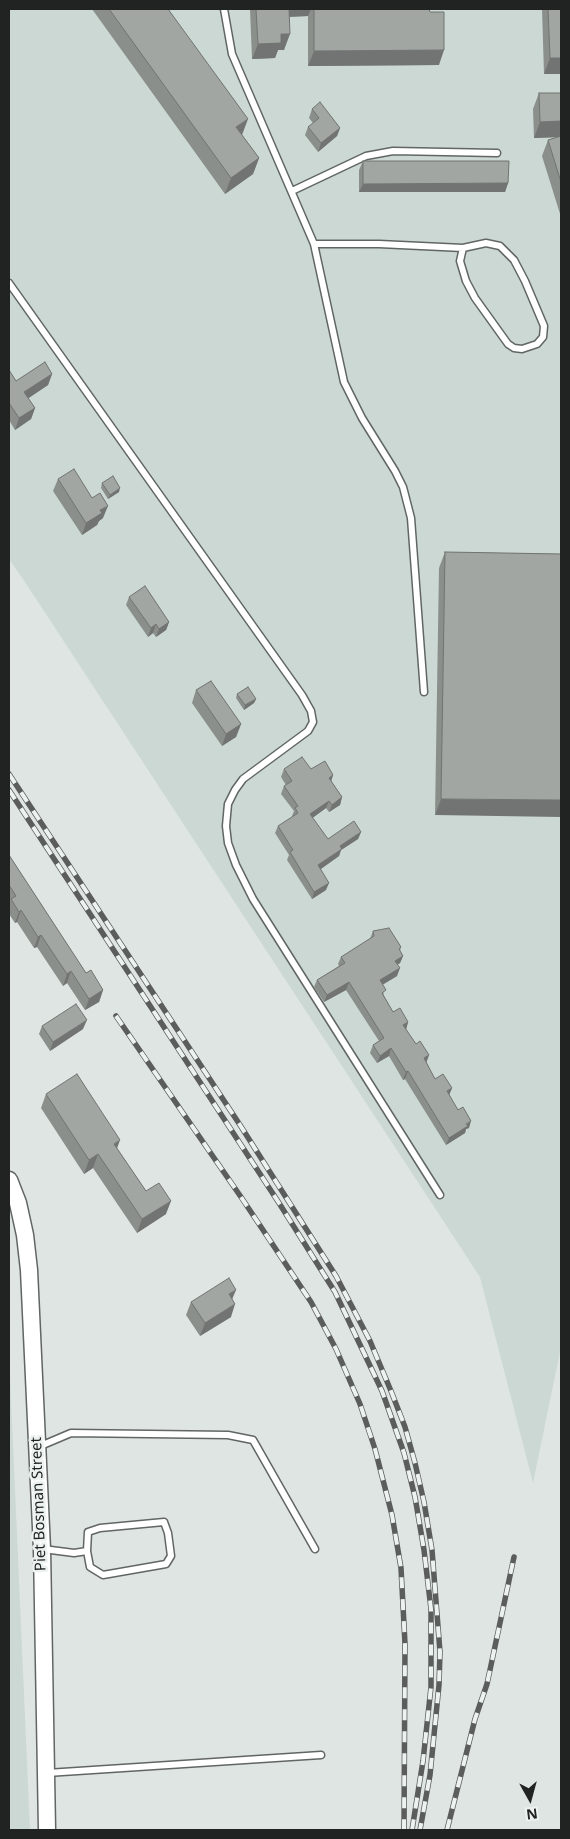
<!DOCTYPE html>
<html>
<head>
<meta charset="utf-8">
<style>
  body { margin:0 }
  #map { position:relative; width:570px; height:1839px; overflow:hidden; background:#dfe5e2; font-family:"Noto Sans",sans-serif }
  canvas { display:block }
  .frame { position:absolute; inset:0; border:10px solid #212322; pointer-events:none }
  .north { position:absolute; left:505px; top:1774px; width:50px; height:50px; -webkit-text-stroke:4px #ecf2ef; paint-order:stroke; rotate:173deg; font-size:14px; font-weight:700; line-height:20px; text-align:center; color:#212322 }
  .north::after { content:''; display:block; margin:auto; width:18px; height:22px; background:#212322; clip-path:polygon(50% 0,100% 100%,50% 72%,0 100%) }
</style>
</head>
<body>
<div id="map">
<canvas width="570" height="1839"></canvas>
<div class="frame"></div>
<div class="north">N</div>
</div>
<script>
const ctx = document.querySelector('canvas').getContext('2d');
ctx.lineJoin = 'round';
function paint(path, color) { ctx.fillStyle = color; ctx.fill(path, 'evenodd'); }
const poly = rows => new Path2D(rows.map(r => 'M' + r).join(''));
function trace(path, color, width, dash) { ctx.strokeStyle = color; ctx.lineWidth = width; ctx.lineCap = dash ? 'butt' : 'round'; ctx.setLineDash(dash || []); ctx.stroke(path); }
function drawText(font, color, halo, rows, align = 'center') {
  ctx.font = font + ' "Noto Sans",sans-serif'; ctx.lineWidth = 5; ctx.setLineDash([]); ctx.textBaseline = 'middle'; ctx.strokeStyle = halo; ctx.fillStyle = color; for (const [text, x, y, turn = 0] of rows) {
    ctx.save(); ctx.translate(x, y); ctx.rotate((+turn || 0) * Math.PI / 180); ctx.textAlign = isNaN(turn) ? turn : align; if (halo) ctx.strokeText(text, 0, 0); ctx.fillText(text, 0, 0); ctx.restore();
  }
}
paint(poly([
  [9,9,561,9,561,1347,533,1483,480,1277,23,579,9,559],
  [9,1354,30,1830,9,1830]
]), '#ccd8d3');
const service = poly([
  [224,9,232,54,314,244,344,382,362,418,395,471,403,487,411,518,424,692],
  [292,191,366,156,393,151,497,153],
  [314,244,379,244,463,248,486,243,500,246,514,260,525,281,544,326,543,337,537,344,522,349,514,348,508,344,475,298,466,281,460,261,463,248],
  [9,283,302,695,311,711,313,722,308,731,243,779,235,790,228,804,226,826,228,843,236,865,253,899,440,1195],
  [38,1447,71,1433,228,1435,253,1440,315,1549],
  [164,1522,168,1533,171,1556,166,1564,103,1575,90,1567,87,1551,88,1532,100,1528,164,1522],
  [43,1549,74,1553,87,1551],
  [47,1773,321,1755]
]);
const tertiary = poly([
  [9,1180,18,1203,25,1235,29,1270,42,1549,47,1830]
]);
trace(service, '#616664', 9);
trace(tertiary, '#616664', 19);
trace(service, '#fff', 6);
trace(tertiary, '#fff', 16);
const rail = poly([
  [9,774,240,1125,336,1276,370,1341,391,1391,405,1427,415,1463,424,1502,432,1550,440,1652,439,1685,430,1775,420,1830],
  [9,790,279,1203,335,1292,382,1391,404,1453,415,1497,424,1550,431,1609,431,1687,423,1761,412,1830],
  [116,1016,241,1197,311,1302,336,1349,360,1404,375,1449,392,1515,401,1568,405,1644,404,1830],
  [447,1830,475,1719,487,1684,514,1557]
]);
trace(rail, '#5a5d5c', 5.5);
trace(rail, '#ecf2ef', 4, [11]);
paint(poly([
  [92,9,168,9,242,135,259,158,253,174,225,194],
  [250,9,429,9,439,65,308,66,308,16,289,17,284,50,278,50,275,58,252,59],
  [542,9,561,9,561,74,544,74],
  [539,93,561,93,561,217,542,156,548,140,558,137,534,138,533,109],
  [312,109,340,128,337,136,318,152,305,135,308,127,313,123,309,118],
  [363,161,508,183,505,192,359,192,359,170],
  [9,370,16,381,52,374,48,385,28,398,35,408,31,419,15,430,9,420],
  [58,479,92,498,103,518,99,521,97,525,82,535,53,491],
  [102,483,119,492,108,499,101,488],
  [445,552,561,554,435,815,439,568],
  [129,597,169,622,166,630,156,637,153,633,148,637,126,605],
  [196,690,241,724,236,737,222,746,192,703],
  [237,694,256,699,254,703,244,710,236,698],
  [284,769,311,769,333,775,331,781,342,797,340,805,329,812,326,808,312,818,328,839,361,832,358,839,341,850,339,856,321,869,326,890,312,899,287,860,289,855,275,833,278,826,293,817,292,816,294,811,281,794,284,786,286,785,281,777],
  [9,855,86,973,103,990,99,1002,85,1010,67,983,63,986,37,947,34,948,17,922,15,923,9,914],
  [373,931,401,947,400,951,403,956,400,963,397,965,397,976,382,985,384,996,393,1012,408,1022,406,1029,416,1044,429,1055,426,1063,435,1079,452,1088,449,1095,469,1128,466,1129,465,1133,446,1145,405,1079,403,1080,389,1056,377,1063,370,1053,373,1045,379,1041,346,990,324,1002,314,987,317,980,339,966,338,964,341,957,370,939],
  [42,1026,83,1029,50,1051,39,1034],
  [46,1094,117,1148,146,1191,166,1214,137,1233,93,1168,84,1174,41,1108],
  [191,1302,231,1317,200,1336,186,1315]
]), '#8a8f8c');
paint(poly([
  [286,9,311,9,308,16,283,17],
  [281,34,290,34,284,50,278,50,275,58,252,59,258,44],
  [444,50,439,65,308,66,314,51],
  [550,58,561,58,561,74,544,74],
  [248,119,242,135,236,127],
  [561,121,561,137,534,138,540,122],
  [340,128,337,136,318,152,321,143],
  [259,158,253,174,225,194,231,178],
  [508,183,505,192,359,192,363,184],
  [52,374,48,385,20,404,24,392],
  [35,408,31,419,15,430,19,418],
  [120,488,119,492,108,499,110,495],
  [108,506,103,518,99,521,97,525,82,535,86,523,100,510],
  [169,622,166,630,156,637,159,629],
  [156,624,153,633,148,637,151,628],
  [256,699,254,703,244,710,245,705],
  [241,724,236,737,222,746,226,734],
  [333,775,331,782,329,778],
  [342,797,340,805,329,812,332,805],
  [441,799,561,800,561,817,435,815],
  [329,801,326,808,307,822,310,814],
  [361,832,358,839,341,850,339,856,315,873,318,865,340,846],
  [329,883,326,890,312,899,314,892],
  [21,910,17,922,15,923,19,912],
  [41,935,37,947,34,948,38,937],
  [403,956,400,963,392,968,395,961],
  [400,968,397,976,377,988,380,980],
  [71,971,67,983,63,986,67,974],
  [349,982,346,990,324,1002,327,995],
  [103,990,99,1002,85,1010,89,999],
  [87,1020,83,1029,50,1051,53,1042],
  [408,1022,406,1030,403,1025],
  [391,1048,389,1056,377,1063,380,1056],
  [429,1055,426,1063,424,1058],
  [408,1071,405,1079,403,1080,406,1072],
  [452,1088,449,1095,447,1091],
  [471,1121,469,1128,466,1129,465,1133,446,1145,449,1138],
  [120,1140,115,1154,114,1144],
  [98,1154,93,1168,84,1174,89,1160],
  [171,1201,166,1214,137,1233,142,1219],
  [236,1290,231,1302,229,1294],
  [235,1304,231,1317,200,1336,205,1323]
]), '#717472');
const building = poly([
  [109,9,168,9,248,119,236,127,259,158,231,178,109,9],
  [256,9,289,9,290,34,281,34,281,43,258,44,256,9],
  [314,9,429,9,430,12,444,12,444,50,314,51,314,9],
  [548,9,561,9,561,58,550,58,548,9],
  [539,93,561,93,561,121,540,122,539,93],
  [320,102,340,128,321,143,308,127,319,118,312,109,320,102],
  [561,136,561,182,548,140,561,136],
  [363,161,509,161,508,183,363,184,363,161],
  [45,362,52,374,24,392,35,408,19,418,9,403,9,370,16,381,45,362],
  [74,469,92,498,100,493,108,506,100,510,102,513,86,523,58,479,74,469],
  [113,476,120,488,110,495,102,483,113,476],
  [445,552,561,554,561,800,441,799,445,552],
  [145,586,169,622,159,629,156,624,151,628,129,597,145,586],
  [211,681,241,724,226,734,196,690,211,681],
  [248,687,256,699,245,705,237,694,248,687],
  [302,757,311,769,325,761,333,775,329,778,342,797,332,805,329,801,310,814,328,839,354,821,361,832,340,846,342,849,318,865,329,883,314,892,290,852,293,850,278,826,298,813,295,808,298,806,284,786,292,781,284,769,302,757],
  [9,855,86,973,91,970,103,990,89,999,71,971,67,974,41,935,38,937,21,910,19,912,11,899,16,896,9,885,9,855],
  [389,928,401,947,399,949,403,956,395,961,400,968,380,980,386,990,382,993,393,1012,400,1008,408,1022,403,1025,416,1044,420,1041,429,1055,424,1058,435,1079,443,1074,452,1088,447,1091,458,1110,463,1107,471,1121,466,1124,468,1126,449,1138,408,1071,406,1072,391,1048,380,1056,373,1045,384,1038,349,982,327,995,317,980,345,963,341,957,374,936,373,931,389,928],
  [76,1004,87,1020,53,1042,42,1026,76,1004],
  [77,1074,120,1140,114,1144,146,1191,159,1183,171,1201,142,1219,98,1154,89,1160,46,1094,77,1074],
  [229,1278,236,1290,229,1294,235,1304,205,1323,191,1302,229,1278]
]);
paint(building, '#a1a6a3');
trace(building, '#717472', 1);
drawText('15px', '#212322', '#ecf2ef', [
  ["Piet Bosman Street",39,1504,-92]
]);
</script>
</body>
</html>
